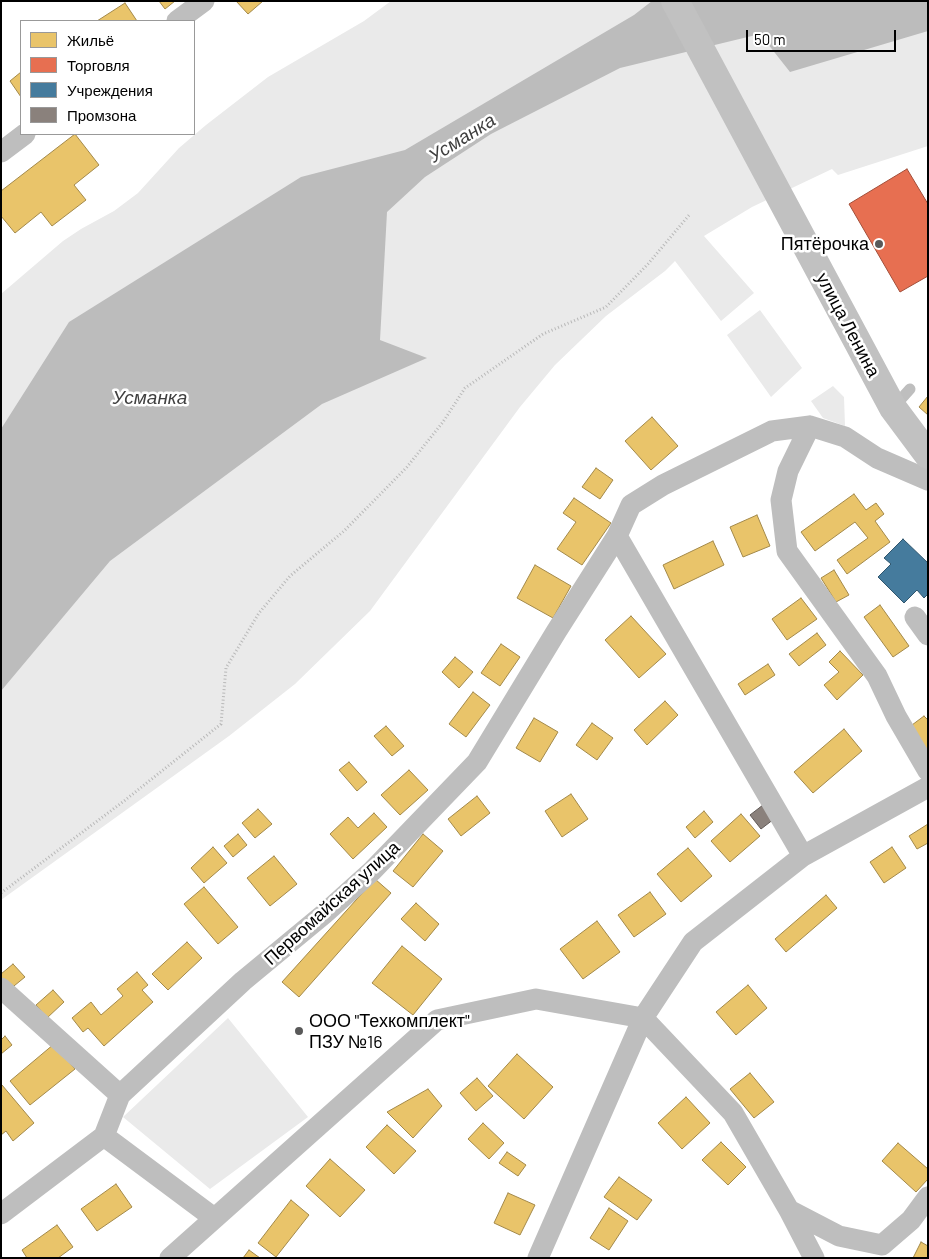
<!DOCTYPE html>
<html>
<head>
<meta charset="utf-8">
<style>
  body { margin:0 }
  #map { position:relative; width:929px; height:1259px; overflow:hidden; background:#fff; font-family:Barlow,sans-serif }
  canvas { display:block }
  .frame { position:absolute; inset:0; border:2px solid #000; pointer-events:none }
  .legend { position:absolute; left:20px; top:20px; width:175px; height:115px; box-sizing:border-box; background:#fff; border:1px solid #999; margin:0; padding:6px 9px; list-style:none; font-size:15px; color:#000 }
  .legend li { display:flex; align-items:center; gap:10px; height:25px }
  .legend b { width:25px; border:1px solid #999 }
  .scale { position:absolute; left:746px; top:30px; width:150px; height:22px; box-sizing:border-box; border:2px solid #000; border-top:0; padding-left:6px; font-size:15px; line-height:18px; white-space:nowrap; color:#000; -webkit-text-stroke:4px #fff; paint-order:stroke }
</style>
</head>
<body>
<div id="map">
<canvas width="929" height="1259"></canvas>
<div class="frame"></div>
<ul class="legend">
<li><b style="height:14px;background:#e9c46a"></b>Жильё</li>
<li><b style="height:14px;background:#e76f51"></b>Торговля</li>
<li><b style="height:14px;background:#457b9d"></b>Учреждения</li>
<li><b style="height:14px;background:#8a817c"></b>Промзона</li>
</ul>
<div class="scale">50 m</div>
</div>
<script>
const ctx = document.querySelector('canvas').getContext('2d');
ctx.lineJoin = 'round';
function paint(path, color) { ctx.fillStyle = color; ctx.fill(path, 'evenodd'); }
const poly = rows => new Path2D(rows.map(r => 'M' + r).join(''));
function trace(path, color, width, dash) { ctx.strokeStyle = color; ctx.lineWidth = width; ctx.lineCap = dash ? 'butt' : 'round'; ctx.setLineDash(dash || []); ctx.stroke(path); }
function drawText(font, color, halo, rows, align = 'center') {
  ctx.font = font + ' Barlow,sans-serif'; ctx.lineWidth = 5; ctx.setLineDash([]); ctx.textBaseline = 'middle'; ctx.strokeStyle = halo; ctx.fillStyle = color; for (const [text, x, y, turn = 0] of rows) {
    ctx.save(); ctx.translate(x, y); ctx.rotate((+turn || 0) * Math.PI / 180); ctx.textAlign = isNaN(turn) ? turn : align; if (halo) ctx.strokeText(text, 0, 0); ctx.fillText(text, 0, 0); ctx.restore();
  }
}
paint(poly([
  [391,1,928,1,928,146,838,175,832,169,752,207,704,236,754,293,721,321,675,261,665,271,606,316,555,365,520,407,370,611,295,684,229,736,1,900,1,294,63,241,81,229,114,211,138,193,179,148,206,125,268,77,364,21],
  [760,310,802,368,771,397,727,335],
  [833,386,844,397,845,426,823,418,811,401],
  [228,1018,308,1117,210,1189,123,1117]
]), '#eaeaea');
paint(poly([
  [652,1,928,1,928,31,790,72,760,34,620,68,491,134,425,177,387,212,380,340,427,358,322,404,110,561,1,691,1,429,69,322,301,177,405,150,634,15]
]), '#bcbcbc');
const homes = poly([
  [159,1,175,1,165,9,159,1],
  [236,1,263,1,248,14,236,1],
  [125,3,137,21,97,21,125,3],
  [21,72,21,97,10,81,21,72],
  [75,134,99,165,74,185,86,200,52,226,41,212,15,233,1,216,1,191,75,134],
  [928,396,928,415,919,407,928,396],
  [652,417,678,446,651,470,625,441,652,417],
  [596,468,613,480,600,499,582,487,596,468],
  [854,494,866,510,876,503,884,514,875,521,890,542,847,574,837,560,868,538,855,522,815,551,801,532,854,494],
  [574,498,611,523,582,565,557,549,576,522,563,513,574,498],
  [757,515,770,546,743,557,730,527,757,515],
  [713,541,724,565,674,589,663,565,713,541],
  [535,565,571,586,553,618,517,598,535,565],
  [834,570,849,595,836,602,821,578,834,570],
  [801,598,817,619,787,640,772,619,801,598],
  [880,605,909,646,893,657,864,617,880,605],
  [631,616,666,654,639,678,605,640,631,616],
  [817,633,826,645,799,666,789,654,817,633],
  [501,644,520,657,500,686,481,673,501,644],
  [840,651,863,675,837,700,824,685,839,672,829,662,840,651],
  [455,657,473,672,459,688,442,672,455,657],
  [768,664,775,675,745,695,738,684,768,664],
  [473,692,490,705,466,737,449,724,473,692],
  [665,701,678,715,647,745,634,730,665,701],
  [924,716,928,720,928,749,926,751,908,728,924,716],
  [534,718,558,732,540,762,516,748,534,718],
  [592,723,613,738,597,760,576,745,592,723],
  [386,726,404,746,392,756,374,736,386,726],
  [844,729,862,751,813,793,794,772,844,729],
  [349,762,367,782,357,791,339,770,349,762],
  [409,770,428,790,400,815,381,795,409,770],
  [571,794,588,819,562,837,545,811,571,794],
  [477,796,490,813,461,836,448,819,477,796],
  [258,809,272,824,255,838,242,823,258,809],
  [704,811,713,822,695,838,686,827,704,811],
  [374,813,387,827,353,859,330,834,348,817,358,828,374,813],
  [741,814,760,836,730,862,711,841,741,814],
  [928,824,928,843,917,849,909,836,928,824],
  [238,834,247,845,233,857,224,846,238,834],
  [423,834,443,851,413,887,393,871,423,834],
  [213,847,227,863,204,883,191,868,213,847],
  [892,847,906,868,884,883,870,862,892,847],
  [688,848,712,876,681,902,657,874,688,848],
  [274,856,297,884,270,906,247,878,274,856],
  [375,879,391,893,299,997,282,982,375,879],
  [204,887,238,927,218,944,184,904,204,887],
  [650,892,666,914,634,937,618,915,650,892],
  [826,895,837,908,786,952,775,939,826,895],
  [416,903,439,924,425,941,401,919,416,903],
  [597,921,620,952,583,979,560,949,597,921],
  [187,942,202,958,168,990,152,974,187,942],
  [402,946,442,979,413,1015,372,983,402,946],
  [13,964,25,977,9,990,1,981,1,974,13,964],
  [137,972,148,985,142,990,153,1002,104,1046,88,1028,83,1032,72,1018,91,1002,101,1015,123,996,117,989,137,972],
  [748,985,767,1008,736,1035,716,1012,748,985],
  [53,990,64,1002,47,1018,36,1005,53,990],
  [5,1036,12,1045,1,1054,1,1040,5,1036],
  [54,1044,75,1069,30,1105,10,1081,54,1044],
  [517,1054,553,1087,524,1119,488,1086,517,1054],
  [750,1073,774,1102,754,1118,730,1089,750,1073],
  [477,1078,493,1096,476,1111,460,1093,477,1078],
  [1,1085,2,1085,34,1123,13,1141,6,1131,1,1135,1,1085],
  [428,1089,442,1106,413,1138,387,1112,428,1089],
  [686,1097,710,1123,682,1149,658,1123,686,1097],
  [483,1123,504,1143,489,1159,468,1139,483,1123],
  [387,1125,416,1151,394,1174,366,1147,387,1125],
  [721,1142,746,1167,728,1185,702,1160,721,1142],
  [898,1143,928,1169,928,1179,916,1192,882,1161,898,1143],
  [507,1152,526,1165,518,1176,499,1163,507,1152],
  [330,1159,365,1190,340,1217,306,1186,330,1159],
  [619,1177,652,1200,637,1220,604,1197,619,1177],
  [116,1184,132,1207,97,1231,81,1209,116,1184],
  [508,1193,535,1205,520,1235,494,1223,508,1193],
  [291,1200,309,1215,276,1257,258,1243,291,1200],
  [609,1208,628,1221,609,1250,590,1238,609,1208],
  [57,1225,73,1247,58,1258,27,1258,22,1250,57,1225],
  [921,1242,928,1246,928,1258,913,1258,921,1242],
  [249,1250,260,1258,243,1258,249,1250]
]);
paint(homes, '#e9c46a');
trace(homes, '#a3894a', 1);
const shops = poly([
  [907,169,928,204,928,276,900,292,849,204,907,169]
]);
paint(shops, '#e76f51');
trace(shops, '#a24e39', 1);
const public = poly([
  [903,539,928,563,928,594,924,598,917,590,904,603,878,577,891,564,884,558,903,539]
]);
paint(public, '#457b9d');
trace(public, '#30566e', 1);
const industry = poly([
  [763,805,774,819,761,829,750,815,763,805]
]);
paint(industry, '#8a817c');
trace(industry, '#615a57', 1);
trace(poly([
  [1,893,124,801,221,724,226,668,259,613,290,576,344,531,407,467,443,422,465,388,543,334,606,307,648,264,690,214]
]), '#b8b8b8', 3, [1, 2.5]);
trace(poly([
  [893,408,910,389]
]), '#bebebe', 11);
trace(poly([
  [177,21,204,1],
  [1,152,25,134],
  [810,426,788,471,781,500,787,551,877,676,896,716,928,771],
  [915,617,928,635],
  [803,856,617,536,631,505,663,485,772,431,810,426,845,437,877,458,928,480],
  [1,988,120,1095],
  [789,1210,814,1258],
  [1,1214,104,1136],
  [214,1218,104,1136,120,1095,243,981,324,914,372,871,477,762,556,632,617,536],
  [170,1258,437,1020,536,999,643,1018,733,1113,789,1210,839,1236,882,1245,911,1220,928,1197],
  [538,1258,643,1018,693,942,803,856,928,787]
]), '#bebebe', 21);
trace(poly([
  [675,1,893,408,928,455]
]), '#c1c1c1', 28);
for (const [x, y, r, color] of [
  [879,244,5,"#595959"],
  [299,1031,5,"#595959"]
]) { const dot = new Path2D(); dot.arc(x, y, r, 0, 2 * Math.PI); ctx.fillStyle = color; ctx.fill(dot); trace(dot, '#fff', 2); }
drawText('18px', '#000', '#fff', [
  ["Пятёрочка",869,244],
  ["ООО \"Техкомплект\"",309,1021,"left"],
  ["ПЗУ №16",309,1042,"left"]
], 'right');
drawText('18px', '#000', '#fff', [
  ["улица Ленина",848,325,62],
  ["Первомайская улица",332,903,-42]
]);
drawText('italic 19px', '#404040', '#fff', [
  ["Усманка",462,138,-32],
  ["Усманка",150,398]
]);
</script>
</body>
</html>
